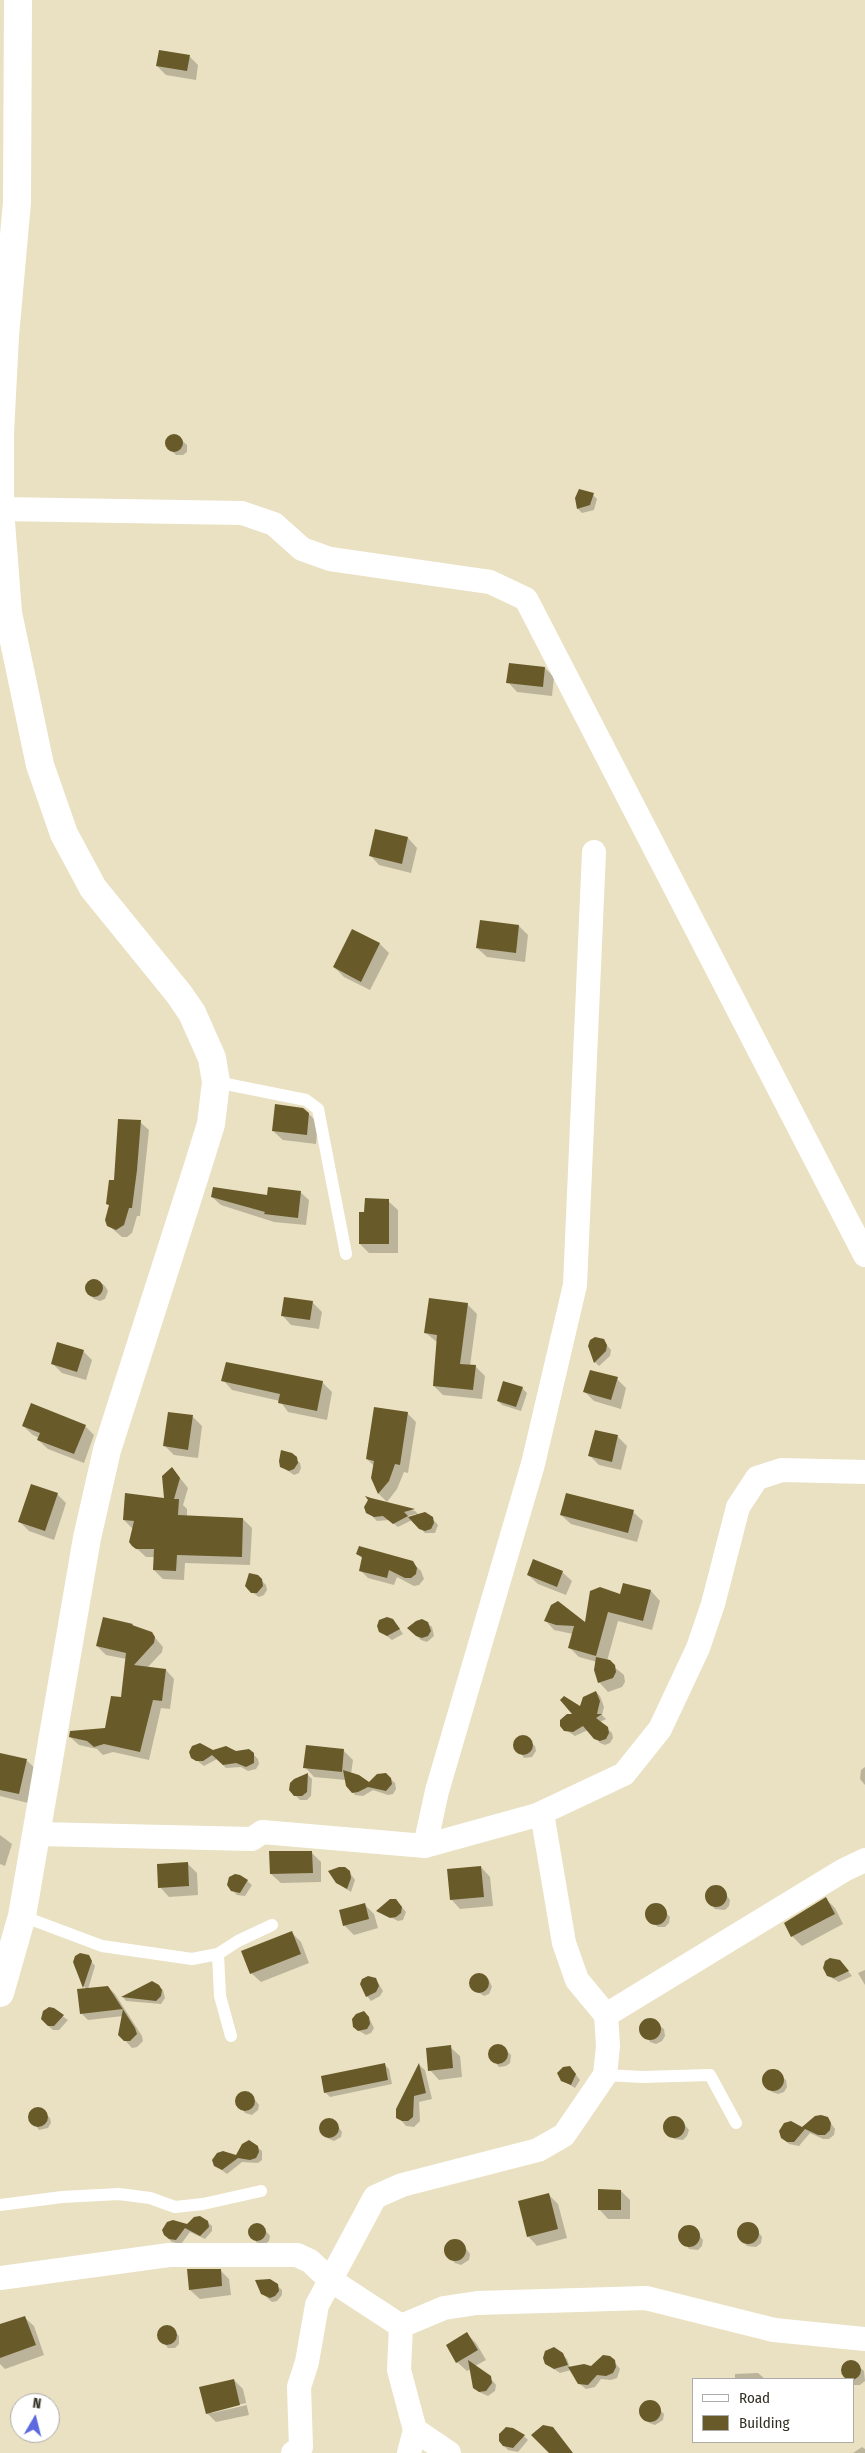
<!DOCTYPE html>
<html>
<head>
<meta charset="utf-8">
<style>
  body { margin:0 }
  #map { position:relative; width:865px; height:2453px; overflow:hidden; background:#eae1c2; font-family:"Fira Sans Condensed",sans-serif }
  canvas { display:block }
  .legend { position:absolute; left:692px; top:2378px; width:162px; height:65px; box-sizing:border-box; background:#fff; border:1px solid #adaba7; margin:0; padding:6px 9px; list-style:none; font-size:15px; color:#312e22 }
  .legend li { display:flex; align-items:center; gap:10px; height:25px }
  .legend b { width:25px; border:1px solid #adaba7 }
  .north { position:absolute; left:10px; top:2393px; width:50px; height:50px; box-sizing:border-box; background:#fff; border:1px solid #adaba7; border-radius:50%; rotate:8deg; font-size:14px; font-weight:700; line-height:20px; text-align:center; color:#312e22 }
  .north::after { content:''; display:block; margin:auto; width:18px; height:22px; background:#5c69e1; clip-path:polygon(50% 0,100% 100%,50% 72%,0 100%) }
</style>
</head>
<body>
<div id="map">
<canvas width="865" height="2453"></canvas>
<ul class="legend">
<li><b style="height:6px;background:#fff"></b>Road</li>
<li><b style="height:14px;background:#685a29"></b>Building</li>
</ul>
<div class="north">N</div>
</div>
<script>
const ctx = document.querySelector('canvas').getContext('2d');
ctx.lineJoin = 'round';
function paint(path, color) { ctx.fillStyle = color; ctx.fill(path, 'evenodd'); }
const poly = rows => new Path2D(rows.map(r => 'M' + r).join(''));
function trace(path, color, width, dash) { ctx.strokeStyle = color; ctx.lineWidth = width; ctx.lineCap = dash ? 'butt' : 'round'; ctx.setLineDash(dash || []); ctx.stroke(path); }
paint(poly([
  [189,56,198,65,196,80,166,75,157,66],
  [177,436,187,445,187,452,183,455,176,455,167,446,167,441,170,437],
  [593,495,597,499,594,510,582,513,578,509],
  [545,668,554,677,552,696,517,692,508,682],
  [408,838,417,848,411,873,379,865,370,855],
  [519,926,528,935,525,962,487,957,477,948],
  [353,931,380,944,389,953,370,990,344,977,334,967],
  [308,1113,318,1123,316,1144,283,1140,273,1131],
  [140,1122,149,1130,140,1216,137,1216,132,1233,127,1237,122,1237,108,1225,110,1206,107,1204],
  [300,1192,309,1200,306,1225,274,1222,221,1205,212,1197,268,1196],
  [388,1201,398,1210,398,1253,369,1253,360,1244],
  [92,1279,100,1282,105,1286,108,1291,105,1299,100,1301,94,1299,86,1290,88,1282],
  [312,1302,322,1312,319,1329,291,1325,282,1315],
  [467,1304,477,1314,470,1366,475,1366,485,1376,482,1399,443,1395,434,1386,438,1343,426,1333],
  [605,1343,611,1350,610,1356,599,1366,595,1362,589,1346],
  [83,1351,92,1360,86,1380,62,1373,52,1363],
  [617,1379,626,1388,621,1409,594,1401,585,1392],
  [223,1380,322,1382,332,1392,327,1420,288,1412,280,1401,232,1390],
  [522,1388,527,1393,521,1411,502,1405,498,1401],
  [407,1413,416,1422,408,1473,404,1472,397,1489,387,1502,379,1494,373,1478,375,1467,367,1459],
  [193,1417,202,1426,198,1458,174,1455,165,1446],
  [23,1426,85,1426,94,1435,84,1463,48,1449,38,1440,39,1438,33,1435],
  [617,1436,627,1446,621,1470,599,1465,590,1456],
  [291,1454,300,1463,301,1468,299,1473,294,1475,281,1466],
  [172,1468,188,1488,183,1505,187,1509,187,1516,243,1519,252,1528,250,1565,185,1563,184,1580,163,1579,154,1570,155,1557,146,1557,133,1545,133,1529,124,1520,165,1499],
  [57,1494,66,1503,54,1540,29,1531,20,1522],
  [369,1499,415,1511,419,1515,430,1516,438,1525,435,1533,425,1533,412,1520,398,1527,389,1520,377,1521,366,1510],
  [416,1514,416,1516,409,1518,408,1516],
  [633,1512,643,1521,637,1542,571,1524,561,1515],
  [358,1554,412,1562,421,1571,424,1579,419,1585,414,1586,397,1577,394,1585,368,1578,360,1570,363,1559],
  [562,1572,572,1581,566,1595,538,1584,528,1575],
  [250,1574,257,1576,266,1585,267,1590,264,1595,259,1597,247,1589,246,1583],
  [597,1588,621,1595,651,1591,660,1601,652,1630,618,1621,607,1661,624,1675,625,1682,622,1687,608,1692,599,1682,597,1662,579,1657,570,1648,573,1634,554,1630,545,1620,586,1624,590,1595],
  [427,1623,432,1627,434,1636,427,1642,421,1640,409,1628],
  [132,1625,151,1633,163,1647,162,1652,147,1668,166,1670,174,1679,170,1709,161,1708,149,1760,113,1752,103,1755,97,1749,79,1745,70,1737,106,1729,122,1699,127,1659,106,1655,97,1646],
  [397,1625,403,1634,392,1640,380,1631],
  [596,1692,600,1696,604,1707,602,1715,606,1719,600,1722,612,1733,613,1738,610,1743,605,1745,600,1743,588,1730,575,1736,563,1728],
  [523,1736,535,1746,536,1751,532,1757,524,1758,515,1744,519,1737],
  [343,1750,353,1760,351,1774,369,1783,386,1775,395,1783,396,1789,393,1794,388,1795,373,1790,363,1796,355,1795,346,1780,314,1777,305,1767],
  [213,1752,253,1754,258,1759,259,1764,256,1769,248,1771,241,1767,226,1768,217,1759,204,1766,192,1757],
  [0,1754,26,1760,36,1769,28,1803,0,1796],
  [865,1767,865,1785,860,1779,861,1770],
  [308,1775,312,1779,311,1796,307,1800,300,1800,295,1795],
  [0,1835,12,1844,5,1866,0,1864],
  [311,1852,321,1862,321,1882,281,1883,271,1874],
  [187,1863,197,1873,198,1895,169,1897,160,1887],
  [481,1867,490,1877,493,1906,460,1909,451,1899],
  [350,1873,355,1880,351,1892,337,1883],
  [247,1881,252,1885,245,1896,237,1895,232,1890],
  [717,1887,722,1889,730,1900,729,1906,725,1910,715,1909,707,1899,709,1891],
  [826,1899,835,1908,843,1924,802,1946,792,1936],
  [364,1904,374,1914,378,1928,354,1935,344,1925],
  [654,1904,659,1905,670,1917,669,1923,665,1927,658,1927,648,1919,647,1910],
  [400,1905,406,1912,403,1920,398,1921,378,1911],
  [292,1933,301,1942,309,1963,261,1982,251,1973],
  [90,1960,95,1966,88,1989,108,1987,115,1994,142,2036,143,2041,137,2047,132,2048,119,2034,123,2016,88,2020,81,2013,86,1990,74,1965],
  [844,1966,852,1976,839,1982,828,1976],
  [865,1970,865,1985,858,1973],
  [477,1974,484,1975,489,1980,492,1987,489,1994,484,1996,472,1988,471,1982],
  [376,1979,383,1991,380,1996,371,2001,367,1996],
  [158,1986,163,1990,165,1998,161,2004,126,2001,123,1997],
  [54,2010,68,2020,59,2030,53,2030,44,2022],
  [368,2016,374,2028,371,2033,366,2035,356,2029],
  [651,2020,664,2029,665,2036,662,2041,656,2044,650,2042,641,2029,643,2023],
  [502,2046,511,2055,510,2063,506,2066,499,2067,490,2056,490,2051,494,2047],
  [450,2047,460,2056,462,2077,439,2080,430,2070],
  [385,2065,389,2069,392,2084,330,2097,325,2092],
  [419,2065,425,2070,432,2099,419,2102,420,2121,414,2127,406,2126,400,2119],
  [570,2067,580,2080,575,2088,562,2080],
  [773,2070,786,2080,787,2087,784,2092,778,2094,772,2092,763,2079,768,2072],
  [246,2093,251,2095,259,2105,258,2110,252,2115,245,2113,237,2101,241,2094],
  [41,2109,50,2118,51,2123,48,2128,39,2130,29,2116,33,2110],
  [675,2117,681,2120,689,2130,687,2136,683,2140,674,2139,665,2130,667,2121],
  [827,2118,835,2129,834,2135,829,2139,823,2139,810,2133,799,2146,789,2144,785,2140,802,2128],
  [328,2119,335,2122,342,2132,341,2137,334,2141,327,2138,321,2128],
  [257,2147,262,2151,262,2160,258,2163,242,2162,227,2174,215,2165],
  [621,2191,630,2200,630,2219,608,2219,599,2209],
  [548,2194,558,2204,567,2238,537,2246,528,2236],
  [195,2218,203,2218,212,2226,212,2231,205,2239,190,2232,181,2244,172,2242,167,2237,187,2225],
  [260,2224,270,2236,269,2241,265,2244,259,2245,249,2234,252,2225],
  [748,2224,754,2226,762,2237,761,2243,756,2247,747,2246,739,2236,740,2228],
  [687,2227,695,2230,703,2240,702,2246,698,2250,689,2249,680,2236],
  [456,2241,462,2243,470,2254,469,2260,461,2265,455,2263,446,2253,448,2244],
  [220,2270,229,2279,231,2295,200,2299,190,2290],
  [272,2281,282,2290,282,2295,277,2301,272,2302,264,2295],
  [24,2317,34,2326,44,2355,5,2369,0,2364,0,2326],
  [163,2328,170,2328,175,2332,179,2336,179,2344,175,2348,168,2348,159,2337,159,2332],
  [467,2334,476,2343,486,2360,475,2366,488,2375,496,2385,495,2391,488,2396,479,2392,471,2369,467,2371,457,2362],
  [562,2354,567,2359,570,2368,591,2367,612,2359,620,2369,617,2378,611,2380,601,2379,595,2387,586,2389,576,2381,571,2370,560,2373,546,2364],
  [854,2362,864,2371,865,2381,860,2385,854,2385,854,2379,846,2379,843,2376,842,2368,846,2363],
  [758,2373,765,2379,735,2379,735,2374],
  [234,2380,243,2389,249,2415,216,2422,207,2413],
  [246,2403,247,2405,212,2413,212,2411],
  [647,2402,653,2402,664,2414,663,2420,655,2425,649,2423,641,2413,642,2405],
  [524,2436,528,2440,518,2452,508,2450,504,2446],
  [862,2447,865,2449,865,2453,853,2453]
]), '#0003');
paint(poly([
  [159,50,190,55,187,71,156,66],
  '165 443a9 9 0 1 1 18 0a9 9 0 1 1-18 0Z',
  [579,489,594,493,590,505,577,509,575,498],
  [509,663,545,667,543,687,506,683],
  [375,829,408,837,402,864,369,856],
  [480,920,519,925,516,953,476,948],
  [352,929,380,943,361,982,333,967],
  [275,1104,303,1108,309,1113,307,1135,272,1131],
  [118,1119,141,1120,137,1170,132,1208,129,1208,124,1225,116,1230,107,1226,105,1220,109,1205,106,1204,109,1180,114,1180],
  [213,1187,267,1195,268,1187,301,1191,298,1218,264,1214,265,1212,211,1197],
  [365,1198,389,1199,389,1244,359,1244,359,1212,364,1212],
  '85 1288a9 9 0 1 1 18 0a9 9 0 1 1-18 0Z',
  [284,1297,313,1301,310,1320,281,1316],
  [429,1298,468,1303,460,1364,476,1365,473,1390,433,1386,437,1335,424,1333],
  [595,1337,604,1339,607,1345,606,1351,594,1363,588,1346,590,1340],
  [57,1342,84,1350,77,1372,51,1364],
  [226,1362,323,1381,317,1411,278,1403,280,1394,221,1381],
  [590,1370,618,1377,611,1400,583,1392],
  [503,1381,523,1387,516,1407,497,1401],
  [31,1403,86,1425,74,1454,37,1440,40,1433,22,1426],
  [374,1407,408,1412,400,1465,395,1464,389,1481,378,1494,371,1478,374,1461,366,1459],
  [168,1412,193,1415,188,1450,163,1446],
  [595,1430,618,1435,612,1462,588,1456],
  [281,1450,292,1453,297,1457,298,1463,294,1469,289,1471,280,1467,279,1461],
  [172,1467,180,1478,174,1499,179,1499,178,1515,243,1518,242,1557,177,1555,176,1571,153,1570,154,1549,136,1549,132,1546,129,1542,134,1521,123,1520,125,1493,164,1498,162,1476],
  [31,1484,58,1493,45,1531,18,1522],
  [566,1493,634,1510,628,1533,560,1515],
  [365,1496,371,1498,415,1509,404,1512,408,1516,393,1524,383,1516,374,1517,366,1513,364,1507,368,1500],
  [425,1512,433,1517,434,1523,431,1529,425,1531,419,1529,408,1517],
  [359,1546,413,1561,417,1568,416,1574,411,1578,405,1578,389,1570,387,1578,359,1571,362,1557,356,1554],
  [533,1559,563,1571,557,1587,527,1575],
  [249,1573,258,1575,262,1579,263,1586,257,1593,251,1593,245,1586],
  [623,1583,651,1590,643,1621,608,1612,596,1656,568,1648,574,1626,556,1625,544,1621,551,1605,558,1601,585,1622,590,1591,600,1587,620,1594],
  [103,1617,133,1624,132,1625,152,1632,155,1637,154,1643,134,1665,166,1669,162,1701,153,1700,140,1752,104,1744,94,1747,87,1741,69,1737,70,1731,105,1728,111,1696,121,1697,126,1653,96,1646],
  [387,1617,393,1619,400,1629,387,1636,379,1632,377,1626,379,1620],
  [422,1619,428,1622,431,1631,428,1636,422,1638,416,1636,407,1628,416,1621],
  [596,1657,610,1660,615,1665,616,1672,613,1678,598,1683,594,1670],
  [596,1691,600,1701,597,1714,602,1714,596,1718,608,1727,609,1733,606,1739,600,1741,594,1739,583,1726,573,1732,564,1731,560,1726,560,1720,567,1714,572,1714,560,1700,564,1696,580,1706,583,1697],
  '513 1745a10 10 0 1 1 20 0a10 10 0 1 1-20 0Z',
  [200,1743,213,1750,226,1746,236,1751,249,1749,254,1753,254,1763,246,1767,236,1763,223,1765,212,1755,203,1761,196,1761,191,1758,189,1752,192,1746],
  [306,1745,344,1749,342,1772,303,1768],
  [0,1753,27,1759,19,1794,0,1790],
  [343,1770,359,1775,369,1782,377,1774,386,1773,391,1778,392,1784,386,1791,368,1787,358,1792,352,1793,346,1786],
  [308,1773,307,1792,302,1796,294,1796,289,1790,290,1783,294,1779],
  [269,1851,312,1851,313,1873,270,1874],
  [188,1862,189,1886,158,1888,157,1864],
  [481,1866,484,1897,450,1900,447,1869],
  [339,1867,345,1867,350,1871,351,1878,347,1889,336,1883,328,1871],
  [235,1874,240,1875,248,1880,240,1893,231,1891,227,1885,229,1877],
  '705 1896a11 11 0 1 1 22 0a11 11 0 1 1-22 0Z',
  [826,1897,835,1914,791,1937,784,1923],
  [390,1899,396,1899,402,1907,401,1913,396,1917,390,1918,376,1911],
  [365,1903,369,1919,343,1926,339,1910],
  '645 1914a11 11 0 1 1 22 0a11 11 0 1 1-22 0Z',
  [292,1931,301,1954,250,1974,241,1951],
  [80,1953,89,1955,92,1961,83,1988,73,1962,75,1956],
  [830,1958,840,1960,849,1971,834,1978,827,1976,823,1968,825,1961],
  '469 1983a10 10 0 1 1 20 0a10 10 0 1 1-20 0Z',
  [368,1976,376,1978,379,1986,376,1992,366,1997,360,1984,362,1979],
  [152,1981,159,1985,162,1990,161,1996,156,2001,121,1997],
  [108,1986,135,2028,137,2034,130,2041,124,2041,118,2035,123,2009,80,2014,77,1989],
  [49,2007,54,2008,64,2015,54,2026,48,2026,41,2019,43,2011],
  [364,2011,369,2017,370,2024,367,2029,358,2031,353,2027,352,2019,356,2014],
  '639 2029a11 11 0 1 1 22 0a11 11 0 1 1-22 0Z',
  '488 2054a10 10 0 1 1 20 0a10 10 0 1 1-20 0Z',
  [451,2045,453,2068,428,2071,426,2048],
  [385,2063,388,2080,324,2093,321,2076],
  [419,2063,426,2093,414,2096,413,2117,408,2121,402,2121,396,2118,396,2109],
  [570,2066,576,2074,571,2085,561,2081,557,2073,563,2067],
  '762 2080a11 11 0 1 1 22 0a11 11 0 1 1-22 0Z',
  '235 2101a10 10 0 1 1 20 0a10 10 0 1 1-20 0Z',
  '28 2117a10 10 0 1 1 20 0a10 10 0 1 1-20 0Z',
  [821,2115,828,2117,831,2123,830,2130,825,2135,818,2135,805,2129,794,2142,787,2142,781,2138,779,2131,784,2123,791,2121,802,2127,815,2116],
  '663 2127a11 11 0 1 1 22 0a11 11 0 1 1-22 0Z',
  '319 2128a10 10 0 1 1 20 0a10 10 0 1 1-20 0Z',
  [249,2140,258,2146,259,2152,256,2158,250,2160,238,2158,222,2170,214,2166,212,2160,217,2153,223,2151,236,2155,242,2144],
  [598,2189,621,2190,621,2210,598,2210],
  [549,2193,558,2229,527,2237,518,2201],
  [200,2216,208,2221,209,2227,200,2236,185,2228,176,2240,169,2239,164,2235,162,2230,167,2222,173,2220,187,2224,194,2217],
  '737 2233a11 11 0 1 1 22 0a11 11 0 1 1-22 0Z',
  '248 2232a9 9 0 1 1 18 0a9 9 0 1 1-18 0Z',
  '678 2236a11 11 0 1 1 22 0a11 11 0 1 1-22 0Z',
  '444 2250a11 11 0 1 1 22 0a11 11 0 1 1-22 0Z',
  [187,2269,221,2269,222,2286,189,2290],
  [270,2279,278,2284,279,2291,275,2296,270,2298,261,2294,255,2280],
  [25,2316,36,2345,0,2358,0,2324],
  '157 2335a10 10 0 1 1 20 0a10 10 0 1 1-20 0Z',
  [467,2332,478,2350,456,2363,446,2345],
  [554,2347,563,2353,568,2365,554,2369,545,2364,543,2358,545,2351],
  [603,2355,610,2356,615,2360,616,2367,613,2373,606,2376,597,2375,588,2385,578,2384,568,2367,584,2364,591,2366],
  '841 2370a10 10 0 1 1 20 0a10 10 0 1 1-20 0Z',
  [468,2360,491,2376,492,2383,486,2391,479,2392,473,2388],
  [234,2379,240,2405,206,2414,199,2387],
  '639 2411a11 11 0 1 1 22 0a11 11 0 1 1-22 0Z',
  [543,2425,553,2427,573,2453,549,2453,531,2435],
  [506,2427,513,2428,525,2435,513,2448,503,2446,499,2441,499,2434]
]), '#685a29');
trace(poly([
  [216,1082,306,1100,318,1109,346,1254],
  [22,1916,102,1946,192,1959,218,1954,238,1941,272,1925],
  [218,1954,220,1996,231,2036],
  [605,2075,642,2077,710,2075,736,2123],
  [0,2205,62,2197,119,2194,150,2198,175,2207,203,2204,261,2191]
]), '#fff', 12);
trace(poly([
  [0,509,242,513,274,524,302,549,330,559,490,582,526,599,865,1255],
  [38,1834,252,1839,262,1832,425,1846,437,1791,533,1464,575,1285,594,852],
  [425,1846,537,1815,624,1774,660,1729,698,1648,713,1604,738,1507,757,1478,782,1470,865,1472],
  [606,2015,844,1870,865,1860],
  [0,2278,169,2255,297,2255,310,2261,329,2279,401,2326],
  [401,2326,444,2308,477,2303,646,2298,774,2330,865,2339],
  [401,2326,399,2370,415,2430,449,2453],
  [293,2453,301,2447,299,2387,307,2362,317,2305,375,2197,402,2185,538,2150,564,2135,605,2075,608,2046,606,2015,577,1980,564,1943,542,1813],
  [409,2453,415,2430]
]), '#fff', 24);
trace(poly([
  [0,1993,22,1916,87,1538,107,1450,197,1169,211,1124,216,1082,212,1058,192,1013,179,994,93,888,64,834,40,765,8,613,0,509,0,433,5,336,17,202,18,0]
]), '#fff', 28);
</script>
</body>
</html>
